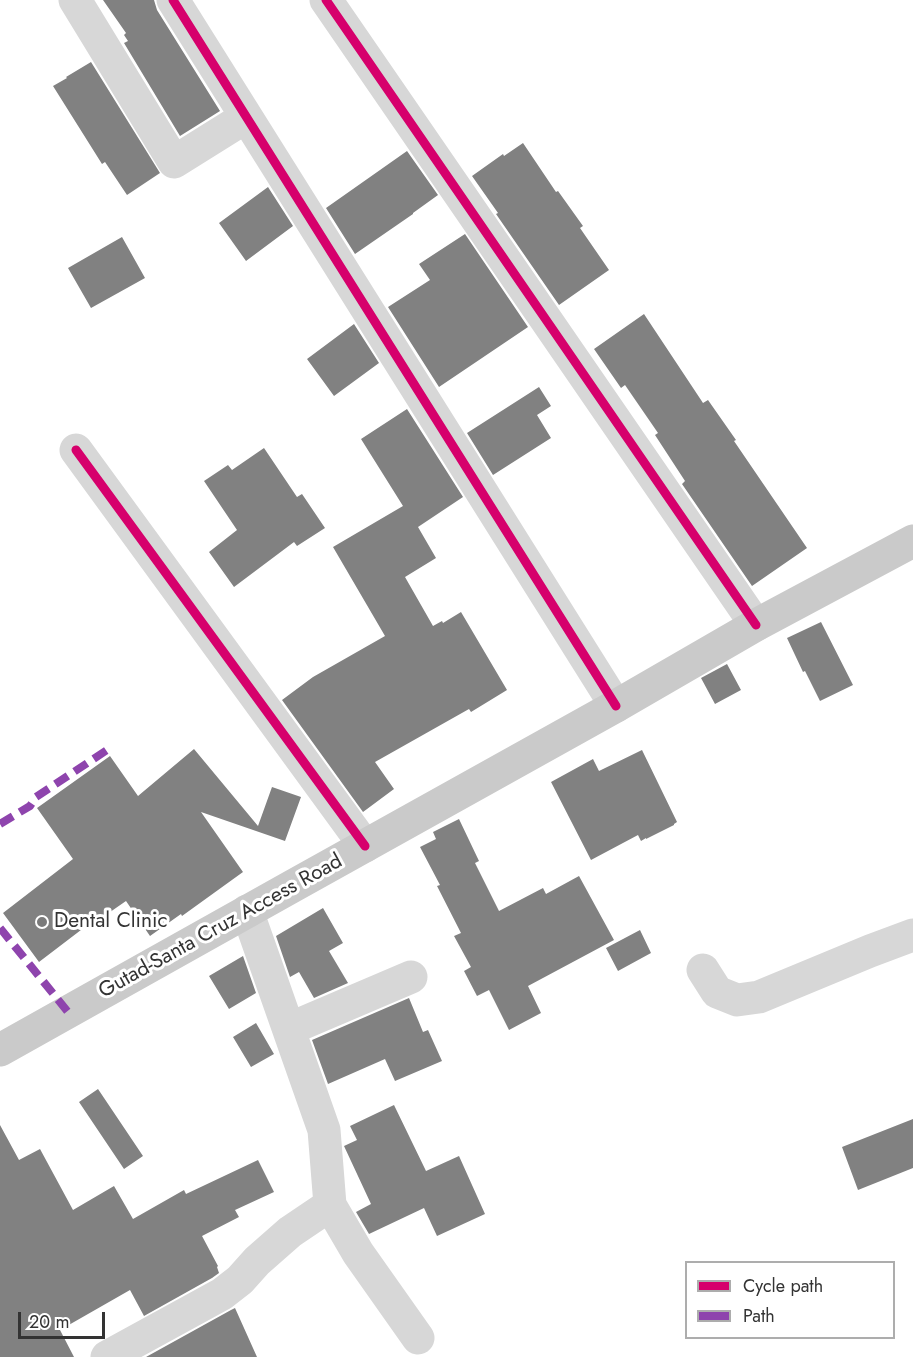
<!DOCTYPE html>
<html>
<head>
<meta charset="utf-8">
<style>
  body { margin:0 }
  #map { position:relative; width:913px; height:1357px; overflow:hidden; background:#fff; font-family:Jost,sans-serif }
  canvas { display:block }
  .legend { position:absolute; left:685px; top:1261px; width:210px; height:78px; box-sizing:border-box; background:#fff; border:2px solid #adadad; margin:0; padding:8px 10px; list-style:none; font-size:18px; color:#333 }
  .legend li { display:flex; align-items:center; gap:12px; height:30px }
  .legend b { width:30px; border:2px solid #adadad }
  .scale { position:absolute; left:18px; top:1312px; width:87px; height:27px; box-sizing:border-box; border:3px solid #333; border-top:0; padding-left:8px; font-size:18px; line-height:21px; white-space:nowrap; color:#333; -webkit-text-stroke:4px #fff; paint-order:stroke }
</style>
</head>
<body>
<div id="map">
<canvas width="913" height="1357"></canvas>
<ul class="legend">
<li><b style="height:8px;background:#d6006c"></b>Cycle path</li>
<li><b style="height:8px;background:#8e44ad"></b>Path</li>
</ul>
<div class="scale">20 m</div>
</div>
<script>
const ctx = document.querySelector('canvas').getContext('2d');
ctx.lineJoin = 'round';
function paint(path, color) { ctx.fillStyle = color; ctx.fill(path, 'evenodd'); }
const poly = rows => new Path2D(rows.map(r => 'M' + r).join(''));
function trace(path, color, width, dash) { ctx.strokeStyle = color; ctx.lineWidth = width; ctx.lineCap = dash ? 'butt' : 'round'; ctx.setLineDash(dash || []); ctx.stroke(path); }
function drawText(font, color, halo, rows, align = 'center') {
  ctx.font = font + ' Jost,sans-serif'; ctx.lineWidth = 6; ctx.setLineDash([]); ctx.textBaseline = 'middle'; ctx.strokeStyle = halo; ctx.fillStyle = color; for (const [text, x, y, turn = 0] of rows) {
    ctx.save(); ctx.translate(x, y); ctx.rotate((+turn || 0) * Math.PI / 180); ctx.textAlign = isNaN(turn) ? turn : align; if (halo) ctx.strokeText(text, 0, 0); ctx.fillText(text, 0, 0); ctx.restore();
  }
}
paint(poly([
  [103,0,154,0,157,10,220,111,180,136,124,43,128,41,124,35,126,33],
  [91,62,160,173,127,195,105,162,102,164,53,86,67,78,66,77],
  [523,143,556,192,558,191,583,226,580,228,609,270,559,305,496,214,498,213,472,176,503,154,504,156],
  [407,151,438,195,413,213,413,214,355,254,326,208],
  [268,187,293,226,246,261,219,223],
  [465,234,528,327,439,387,388,307,430,280,419,264],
  [122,237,145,278,91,308,68,268],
  [644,314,703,403,708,400,736,440,734,441,807,548,752,586,682,484,685,481,655,435,658,433,625,385,621,388,594,349],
  [354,324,379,363,334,396,307,359],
  [539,387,551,406,537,415,551,438,493,475,467,433],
  [407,409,463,497,418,527,436,558,405,577,433,626,442,621,443,623,461,612,507,690,471,712,469,709,375,762,394,789,363,812,282,700,313,677,385,636,333,547,403,506,361,439],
  [264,448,297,497,302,494,325,528,297,546,294,542,234,587,209,552,237,530,204,481,228,465,232,470],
  [821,622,853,685,820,701,805,671,803,672,787,638],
  [727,664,741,690,715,704,701,678],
  [194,749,258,826,272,787,301,797,285,841,201,812,243,872,182,916,181,914,150,936,126,901,100,919,98,917,39,962,3,913,73,859,37,808,110,756,138,796],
  [642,750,677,822,674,824,674,825,646,839,646,838,641,841,638,835,591,860,551,782,593,759,599,771],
  [459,819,479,861,475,863,499,911,543,888,546,894,579,876,614,940,528,986,541,1013,509,1030,489,990,477,996,464,971,471,967,454,936,461,933,437,886,440,885,420,847,436,839,433,832],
  [323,908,343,943,329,951,348,983,314,998,299,972,290,977,276,936],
  [640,930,651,953,618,971,606,948],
  [243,956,256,993,229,1009,209,976],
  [409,998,423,1032,428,1030,442,1061,395,1081,385,1059,328,1084,312,1040],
  [256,1023,274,1054,251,1067,233,1037],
  [98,1089,143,1156,124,1169,79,1102],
  [394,1105,426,1171,459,1156,485,1214,437,1236,424,1208,369,1234,356,1212,371,1204,344,1146,357,1140,350,1126],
  [913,1119,913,1168,858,1190,842,1147],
  [0,1125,19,1160,40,1149,73,1210,114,1186,133,1219,184,1190,186,1194,258,1160,274,1192,235,1210,239,1217,202,1236,218,1266,217,1267,219,1273,212,1278,144,1316,130,1290,60,1330,74,1357,0,1357],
  [235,1308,257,1357,146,1357,231,1310]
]), '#818181');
trace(poly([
  [75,0,174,162,246,117],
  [173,0,616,706],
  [326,0,756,625],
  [76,450,365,846],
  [247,911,324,1130,330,1205,358,1253,418,1338],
  [703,970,717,992,737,1000,759,997,870,951,913,935],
  [289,1029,411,977],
  [107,1357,222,1294,240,1280,257,1261,290,1232,330,1205]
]), '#d7d7d7', 33);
trace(poly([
  [0,1050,291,887,616,706,756,625,913,541]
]), '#cacaca', 33);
trace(poly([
  [0,824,30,806,36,797,110,748],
  [0,928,68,1012]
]), '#8e44ad', 8, [15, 8]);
trace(poly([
  [173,0,616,706],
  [326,0,756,625],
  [76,450,365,846]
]), '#d6006c', 9);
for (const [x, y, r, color] of [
  [42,922,6,"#7a7a7a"]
]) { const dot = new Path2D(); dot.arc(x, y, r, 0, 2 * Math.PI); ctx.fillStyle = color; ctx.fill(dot); trace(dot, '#fff', 2); }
drawText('21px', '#333', '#fff', [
  ["Dental Clinic",54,922]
], 'left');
drawText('21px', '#333', '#fff', [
  ["Gutad-Santa Cruz Access Road",221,927,-29]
]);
</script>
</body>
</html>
